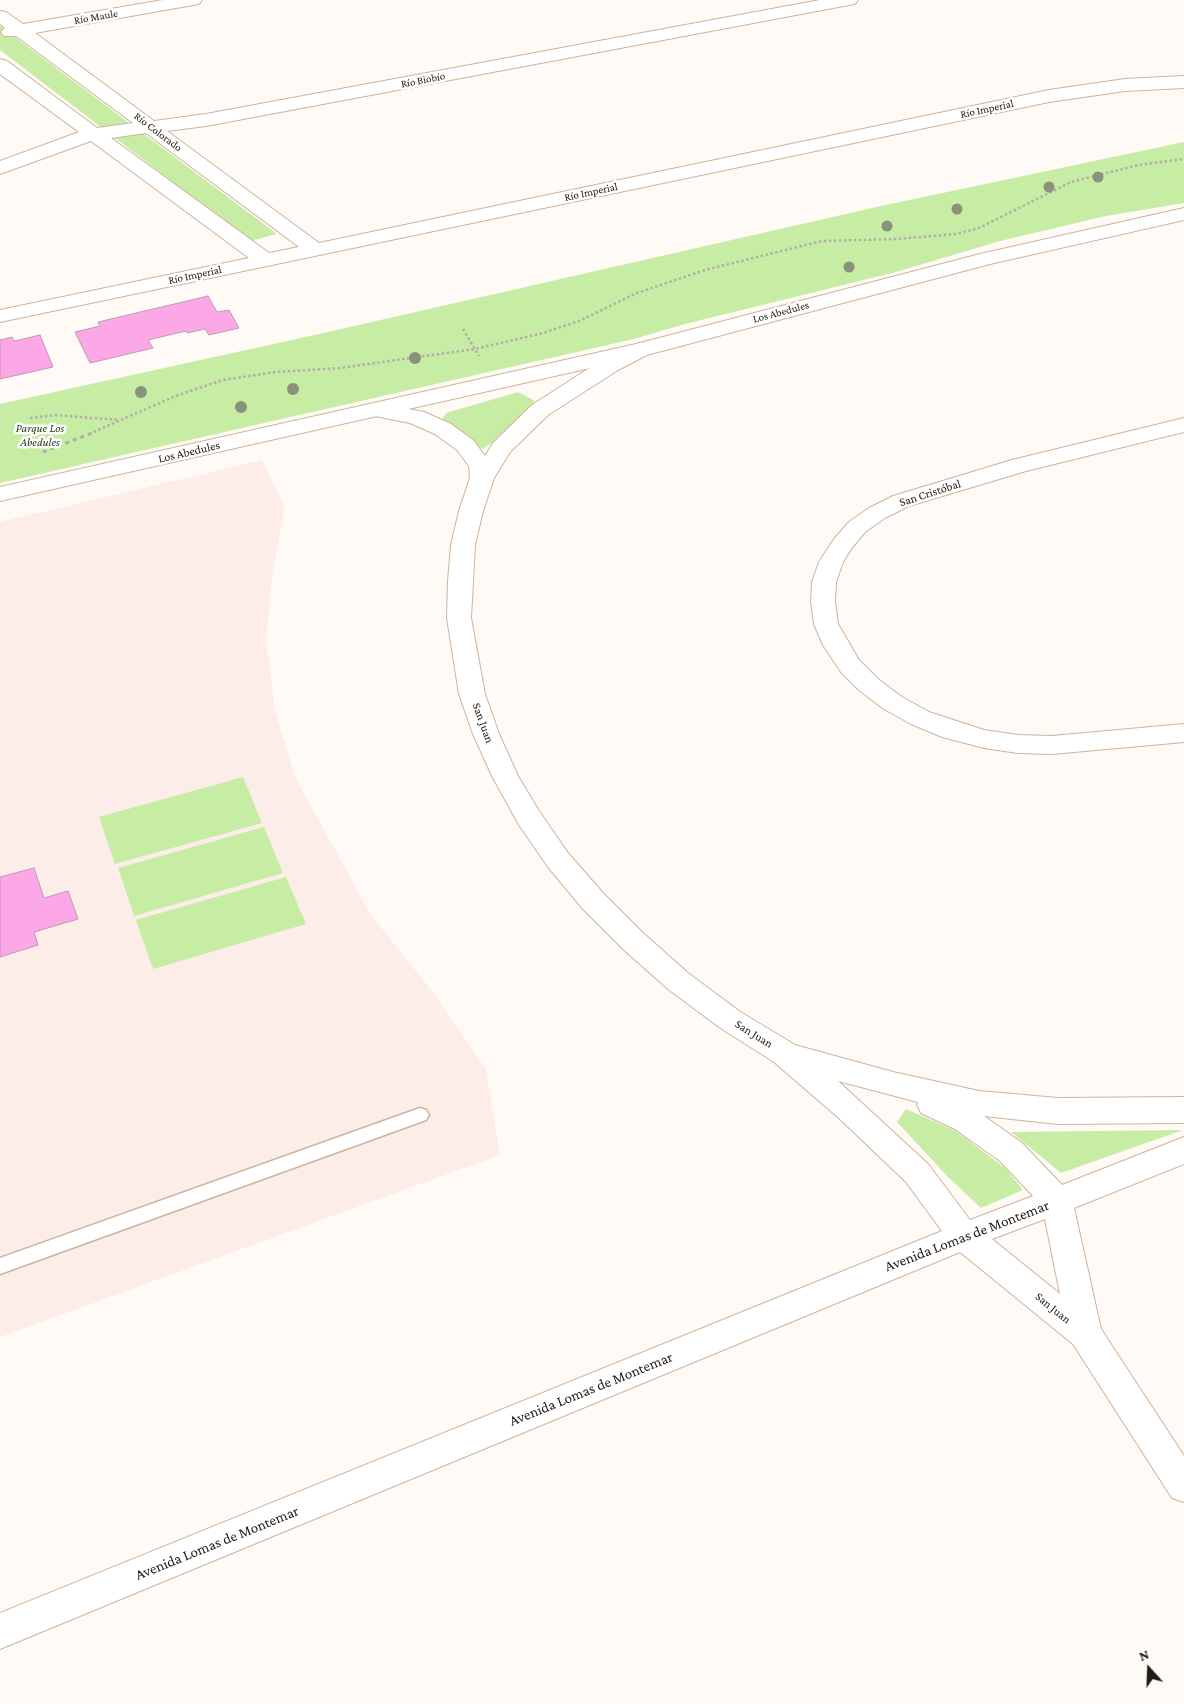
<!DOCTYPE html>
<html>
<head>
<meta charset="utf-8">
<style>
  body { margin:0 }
  #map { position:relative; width:1184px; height:1704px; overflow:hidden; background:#fffaf5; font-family:"Crimson Pro",serif }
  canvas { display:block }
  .north { position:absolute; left:1124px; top:1644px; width:50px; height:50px; -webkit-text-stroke:4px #fff; paint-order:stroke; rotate:340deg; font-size:14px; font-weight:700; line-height:20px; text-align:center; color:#221910 }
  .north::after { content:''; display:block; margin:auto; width:18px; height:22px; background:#221910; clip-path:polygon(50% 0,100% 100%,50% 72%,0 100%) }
</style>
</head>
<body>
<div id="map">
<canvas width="1184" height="1704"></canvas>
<div class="north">N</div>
</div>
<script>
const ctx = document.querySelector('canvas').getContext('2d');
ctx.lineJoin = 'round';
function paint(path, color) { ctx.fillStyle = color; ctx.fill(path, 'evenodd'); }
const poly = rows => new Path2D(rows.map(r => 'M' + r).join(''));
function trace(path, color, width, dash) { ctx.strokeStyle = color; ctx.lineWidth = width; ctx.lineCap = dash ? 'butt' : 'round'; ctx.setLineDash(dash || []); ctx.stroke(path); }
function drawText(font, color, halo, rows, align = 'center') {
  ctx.font = font + ' "Crimson Pro",serif'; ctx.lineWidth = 5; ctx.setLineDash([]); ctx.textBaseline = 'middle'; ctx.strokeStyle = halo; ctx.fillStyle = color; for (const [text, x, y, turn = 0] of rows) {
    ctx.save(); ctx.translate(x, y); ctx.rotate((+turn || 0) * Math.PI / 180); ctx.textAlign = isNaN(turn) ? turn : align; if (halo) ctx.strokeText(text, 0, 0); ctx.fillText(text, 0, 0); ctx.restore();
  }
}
paint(poly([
  [262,460,285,508,272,576,266,640,275,711,296,779,371,915,432,991,486,1069,500,1155,0,1337,0,522]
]), '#fcede8');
paint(poly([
  [0,26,277,234,250,241,0,50],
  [1184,142,1184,203,1106,216,1000,241,896,272,685,324,634,339,0,483,0,404,319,334,881,206],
  [518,392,535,401,497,440,482,449,470,438,441,421,446,413],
  [243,777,262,823,115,864,99,817],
  [264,827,283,873,134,916,118,868],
  [286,877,306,924,153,969,136,920],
  [906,1109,956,1131,1005,1168,1023,1190,981,1208,948,1177,897,1122],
  [1183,1130,1061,1173,1011,1132]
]), '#c7eda5');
const building = poly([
  [208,296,217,312,229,310,239,328,209,335,205,329,187,333,186,331,148,340,153,348,90,363,75,332,100,326,98,322,208,296],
  [40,335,53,367,0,379,0,340,12,337,14,341,40,335],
  [34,868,44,898,68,891,78,919,34,932,38,945,0,957,0,877,34,868]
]);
paint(building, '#fca8e7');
trace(building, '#b89cb0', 1);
const service = poly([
  [420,1108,426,1110,429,1115,426,1120,0,1274,0,1258,420,1108]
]);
const minor = poly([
  [163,0,202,0,199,4,193,5,35,33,154,121,206,114,820,0,858,0,855,4,849,5,206,126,167,131,319,243,1049,90,1125,79,1184,76,1184,88,1125,91,1049,102,0,322,0,310,249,258,91,141,0,174,0,161,79,132,0,74,0,59,7,61,97,128,133,123,16,36,4,36,1,32,5,28,0,24,0,11,6,12,23,24,163,0],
  [146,133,299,247,269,253,111,138,146,133],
  [639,343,647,345,650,350,647,355,618,370,548,415,510,452,494,478,483,511,475,545,471,618,485,694,499,734,518,776,539,811,568,853,603,893,643,933,688,973,739,1011,795,1045,893,1072,979,1091,1058,1098,1184,1097,1184,1123,1058,1124,984,1116,1022,1143,1062,1185,1184,1137,1184,1164,1074,1208,1101,1329,1184,1456,1184,1502,1172,1498,1073,1344,960,1252,0,1649,0,1613,942,1231,906,1182,841,1120,774,1062,719,1027,668,989,623,949,583,909,548,867,519,825,492,776,473,734,459,694,447,618,448,581,451,545,459,511,470,478,469,466,457,450,435,434,410,423,370,415,367,410,370,405,378,403,424,412,451,424,473,440,485,456,493,443,532,405,602,360,639,343],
  [838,1081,918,1102,917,1104,921,1113,955,1129,1000,1161,1033,1196,970,1220,928,1164,838,1081],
  [1045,1219,1060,1294,992,1239,1045,1219],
  [1184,418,1184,432,1026,471,909,506,885,518,865,532,851,549,843,562,836,582,835,602,838,624,859,660,878,679,902,697,929,712,984,730,1018,735,1052,736,1184,724,1184,742,1052,754,1018,753,984,748,942,737,911,724,884,709,860,691,841,672,823,645,814,624,811,602,812,582,819,562,834,539,849,522,869,508,893,496,1012,460,1184,418]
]);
const tertiary = poly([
  [1184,208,1184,220,990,264,639,357,0,501,0,487,636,344,980,254,1184,208]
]);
trace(service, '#ccb49c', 3);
trace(minor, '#ccb49c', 2);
trace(tertiary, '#ccb49c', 2);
trace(poly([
  [463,329,479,356],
  [30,418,55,415,119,420],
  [89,434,178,395,223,380,276,372,340,368,475,349,543,333,579,321,637,293,705,270,822,241,897,239,956,234,979,228,1071,182,1138,165,1184,159]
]), '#b4aea7', 2.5, [2.5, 2.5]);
trace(poly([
  [43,452,92,433]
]), '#b4aea7', 3, [4, 4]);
paint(service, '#fff');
paint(minor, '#fff');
paint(tertiary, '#fff');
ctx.fillStyle = '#8a927b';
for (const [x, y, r] of [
  [1098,177,5.5],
  [1049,187,5.5],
  [957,209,5.5],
  [887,226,5.5],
  [849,267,5.5],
  [415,358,6],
  [293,389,6],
  [141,392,6],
  [241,407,6]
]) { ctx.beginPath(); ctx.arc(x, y, r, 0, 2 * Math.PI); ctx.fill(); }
drawText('11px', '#221910', '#fff', [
  ["Río Maule",96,17,-10],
  ["Río Biobío",423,80,-11],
  ["Río Imperial",987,109,-12],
  ["Río Colorado",158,132,37],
  ["Río Imperial",591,192,-12],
  ["Río Imperial",195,275,-12],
  ["Los Abedules",781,312,-15]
]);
drawText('italic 12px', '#2a3c18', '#fff', [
  ["Parque Los",40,428],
  ["Abedules",40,442]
]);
drawText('12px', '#221910', '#fff', [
  ["Los Abedules",189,452,-13],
  ["San Cristóbal",930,493,-18],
  ["San Juan",483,723,70],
  ["San Juan",754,1034,32],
  ["San Juan",1053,1308,39]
]);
drawText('15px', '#221910', '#fff', [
  ["Avenida Lomas de Montemar",967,1236,-21],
  ["Avenida Lomas de Montemar",591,1389,-22],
  ["Avenida Lomas de Montemar",217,1543,-22]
]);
</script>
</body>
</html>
